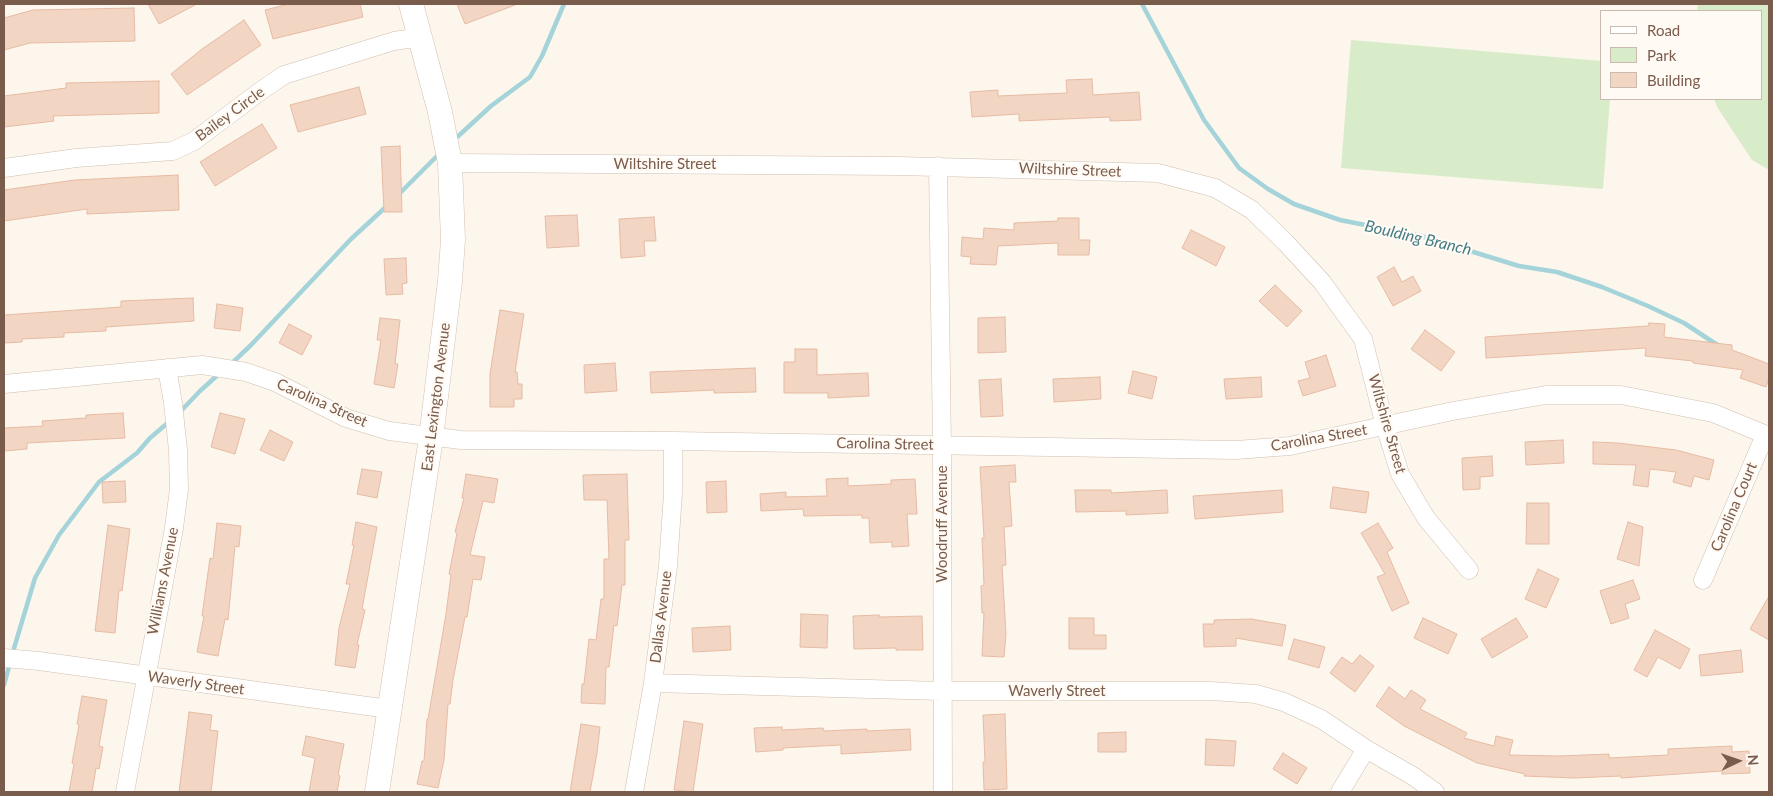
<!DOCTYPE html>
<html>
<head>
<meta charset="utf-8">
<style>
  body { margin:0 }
  #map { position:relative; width:1773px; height:796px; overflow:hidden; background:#fdf6ec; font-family:Lato,sans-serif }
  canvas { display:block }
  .frame { position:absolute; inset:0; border:5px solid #7a5c4d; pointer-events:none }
  .legend { position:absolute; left:1600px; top:10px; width:162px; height:90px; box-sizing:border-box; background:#fffaf3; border:1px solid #cabbb1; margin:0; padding:6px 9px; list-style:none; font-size:15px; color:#7a5c4d }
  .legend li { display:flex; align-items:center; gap:10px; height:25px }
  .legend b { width:25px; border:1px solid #cabbb1 }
  .north { position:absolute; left:1713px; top:736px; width:50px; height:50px; -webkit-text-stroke:4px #fffaf3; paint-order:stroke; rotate:87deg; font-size:14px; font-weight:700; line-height:20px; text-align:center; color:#7a5c4d }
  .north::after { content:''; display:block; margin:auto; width:18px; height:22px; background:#7a5c4d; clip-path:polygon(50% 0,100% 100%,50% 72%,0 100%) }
</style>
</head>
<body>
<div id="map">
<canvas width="1773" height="796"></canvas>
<div class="frame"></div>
<ul class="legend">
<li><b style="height:6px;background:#fff"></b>Road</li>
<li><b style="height:14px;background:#d8ecc9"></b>Park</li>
<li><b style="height:14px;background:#f3d5c3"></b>Building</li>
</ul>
<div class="north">N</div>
</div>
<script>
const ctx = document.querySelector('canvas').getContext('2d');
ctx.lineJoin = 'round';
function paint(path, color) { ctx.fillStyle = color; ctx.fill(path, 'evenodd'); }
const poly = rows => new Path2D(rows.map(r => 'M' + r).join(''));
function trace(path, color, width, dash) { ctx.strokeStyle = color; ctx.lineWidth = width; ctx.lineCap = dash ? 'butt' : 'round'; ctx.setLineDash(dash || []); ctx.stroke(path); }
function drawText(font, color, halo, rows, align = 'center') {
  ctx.font = font + ' Lato,sans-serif'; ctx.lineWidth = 4.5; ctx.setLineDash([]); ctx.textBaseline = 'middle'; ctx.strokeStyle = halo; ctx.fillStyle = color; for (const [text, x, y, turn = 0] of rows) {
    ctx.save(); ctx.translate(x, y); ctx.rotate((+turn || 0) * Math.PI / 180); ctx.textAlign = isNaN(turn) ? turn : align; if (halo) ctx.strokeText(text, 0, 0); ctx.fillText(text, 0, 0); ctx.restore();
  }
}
paint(poly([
  [1698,4,1769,4,1769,170,1752,160,1717,107,1714,99,1762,99,1762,11,1697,11],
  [1351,40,1602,61,1602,99,1610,99,1603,189,1341,168]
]), '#d8ecc9');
trace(poly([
  [1142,4,1204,120,1239,168,1268,189,1294,204,1340,220,1421,236,1519,266,1557,272,1602,287,1648,306,1684,323,1719,346],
  [454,140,491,106,530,77,542,56,564,4],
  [397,196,439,154],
  [230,365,251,345,351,239,388,205],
  [179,413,200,391,220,373],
  [12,655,35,578,59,535,99,482,137,453,150,438,170,421],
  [4,685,10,663]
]), '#a5d3da', 4.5);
const building = poly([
  [148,4,197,4,159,24,148,4],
  [289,4,360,4,363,17,273,39,265,10,289,4],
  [457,4,514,4,515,5,465,24,457,4],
  [134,8,135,41,30,43,4,50,4,18,33,10,134,8],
  [244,20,261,45,187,95,171,74,202,49,244,20],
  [1092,79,1093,95,1139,92,1141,120,1110,121,1110,117,1019,121,1019,114,972,117,970,92,998,90,998,96,1067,93,1066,80,1092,79],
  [159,81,159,113,53,116,54,121,4,127,4,96,66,88,66,83,159,81],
  [359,87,366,114,298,132,290,105,359,87],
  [262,124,277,148,215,186,200,162,262,124],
  [400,146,402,212,384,212,381,147,400,146],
  [178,175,179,210,87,214,87,209,4,221,4,190,75,180,178,175],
  [577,215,579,246,547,248,545,216,577,215],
  [654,217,656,241,644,241,645,256,621,258,619,219,654,217],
  [1058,218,1079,218,1079,240,1090,240,1089,255,1058,255,1058,243,998,246,996,265,970,264,971,257,961,256,962,237,983,239,984,228,1014,230,1014,223,1058,221,1058,218],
  [1191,230,1225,247,1216,266,1182,248,1191,230],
  [406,258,407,283,402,284,403,294,386,295,384,259,406,258],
  [1394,267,1402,282,1413,276,1421,291,1393,306,1377,277,1394,267],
  [1275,285,1302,311,1287,327,1259,301,1275,285],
  [193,298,194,321,106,327,106,331,64,333,64,337,22,339,22,342,4,343,4,315,121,307,121,301,193,298],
  [217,304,243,308,240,331,214,328,217,304],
  [500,310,524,314,515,372,517,372,518,384,522,384,522,399,514,399,514,407,490,407,490,374,500,310],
  [1005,317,1006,352,978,353,978,318,1005,317],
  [380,318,400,320,395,364,398,364,394,388,374,384,381,340,377,340,380,318],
  [1649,323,1665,324,1664,337,1732,345,1732,350,1769,364,1769,378,1766,387,1740,378,1743,370,1693,363,1693,361,1645,356,1646,348,1486,358,1485,337,1648,326,1649,323],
  [289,324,312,336,302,355,279,343,289,324],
  [1425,330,1455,352,1441,371,1411,349,1425,330],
  [795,349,817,349,817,375,868,373,869,396,828,398,828,393,784,393,784,362,795,362,795,349],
  [1326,355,1336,386,1303,396,1298,381,1310,378,1305,362,1326,355],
  [615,363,617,391,585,393,584,365,615,363],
  [755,368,756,392,714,393,714,390,651,393,650,372,755,368],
  [1133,371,1157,377,1152,399,1128,393,1133,371],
  [1100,377,1101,399,1054,402,1053,379,1100,377],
  [1261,377,1262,397,1226,399,1224,379,1261,377],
  [1001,379,1003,416,981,417,979,380,1001,379],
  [123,413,125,438,27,443,27,449,4,451,4,428,43,426,42,421,86,418,86,415,123,413],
  [220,413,245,419,235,454,211,447,220,413],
  [270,430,293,442,284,461,260,450,270,430],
  [1563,440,1564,463,1526,465,1525,442,1563,440],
  [1593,442,1618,443,1676,450,1714,460,1709,480,1694,476,1691,487,1673,482,1676,472,1650,469,1648,487,1633,485,1636,465,1593,464,1593,442],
  [1492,456,1493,476,1480,477,1480,489,1463,490,1462,458,1492,456],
  [1015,465,1016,482,1009,482,1012,526,1004,527,1006,565,1002,566,1006,634,1004,657,982,656,984,613,982,613,981,586,984,585,982,538,984,538,980,467,1015,465],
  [362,469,382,472,377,498,357,494,362,469],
  [466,474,498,479,494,503,483,501,470,555,485,557,481,580,473,579,467,617,465,617,453,680,450,704,448,704,444,760,438,788,417,784,422,761,424,761,427,719,428,719,446,614,451,575,449,574,457,533,455,532,464,498,462,498,466,474],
  [627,474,629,540,625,540,625,585,622,585,617,626,614,625,609,667,606,667,605,704,581,703,582,684,584,684,589,639,596,640,601,599,604,599,604,559,609,559,607,500,584,500,583,475,627,474],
  [848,478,848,486,891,484,891,480,915,479,917,514,907,514,909,546,892,547,892,542,870,543,869,518,862,518,862,515,804,516,803,509,761,511,760,494,786,492,786,497,827,496,826,479,848,478],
  [125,481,126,502,103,503,102,482,125,481],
  [726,481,727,512,707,513,706,482,726,481],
  [1333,487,1369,492,1366,513,1330,508,1333,487],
  [1075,490,1111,490,1111,493,1167,490,1168,513,1126,515,1126,511,1076,512,1075,490],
  [1282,490,1283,512,1195,519,1193,496,1282,490],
  [1527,503,1549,503,1549,544,1526,544,1527,503],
  [356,522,377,527,362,609,365,610,357,645,359,645,355,668,335,665,339,628,350,584,346,584,354,545,352,545,356,522],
  [1628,522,1643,527,1639,566,1617,559,1628,522],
  [217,523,241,526,239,547,235,546,228,620,225,619,218,656,197,652,204,616,202,616,210,558,213,559,217,523],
  [1378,523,1393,548,1387,552,1409,603,1392,611,1377,577,1385,574,1361,533,1378,523],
  [108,525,130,529,122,591,119,590,115,633,95,631,108,525],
  [1538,569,1559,579,1546,608,1525,599,1538,569],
  [1633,580,1640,599,1625,604,1629,618,1611,624,1600,591,1633,580],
  [1769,596,1769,640,1750,629,1769,596],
  [801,614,828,615,827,648,800,647,801,614],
  [879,615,879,617,922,616,923,650,896,650,896,648,854,649,853,616,879,615],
  [1069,618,1094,618,1094,635,1106,635,1106,649,1069,649,1069,618],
  [1423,618,1457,634,1448,654,1414,638,1423,618],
  [1516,618,1528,637,1492,658,1481,639,1516,618],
  [1251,619,1286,625,1282,646,1236,638,1236,646,1204,647,1203,624,1214,624,1214,620,1251,619],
  [730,626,731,650,693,652,692,628,730,626],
  [1655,630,1690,649,1680,669,1658,657,1647,677,1634,670,1655,630],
  [1294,639,1325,647,1319,668,1288,659,1294,639],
  [1741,650,1743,672,1701,676,1699,655,1741,650],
  [1360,655,1374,666,1355,692,1330,673,1342,657,1352,664,1360,655],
  [1389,687,1405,699,1411,690,1426,700,1420,709,1467,733,1464,738,1494,746,1496,736,1513,740,1509,755,1559,756,1609,754,1609,758,1668,755,1668,749,1732,746,1732,752,1749,751,1750,773,1722,774,1722,771,1621,778,1621,776,1574,778,1524,776,1525,774,1477,763,1404,726,1376,706,1389,687],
  [82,696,107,700,99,746,103,747,99,769,96,768,92,792,69,792,74,764,72,763,79,725,77,724,82,696],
  [189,712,212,715,210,730,218,731,211,792,179,792,189,712],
  [1005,714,1007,789,984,790,983,762,985,762,983,715,1005,714],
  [684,721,703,724,693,792,674,790,684,721],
  [581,724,600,727,597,753,590,792,570,792,581,724],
  [782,727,782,730,823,728,824,731,867,729,867,731,910,729,911,750,841,754,841,745,783,748,783,750,756,752,754,728,782,727],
  [1126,732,1126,752,1098,752,1098,733,1126,732],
  [306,736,344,744,338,775,340,776,337,792,309,792,315,758,302,755,306,736],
  [1206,739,1236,741,1234,766,1205,765,1206,739],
  [1283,753,1307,768,1297,784,1273,769,1283,753]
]);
paint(building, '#f3d5c3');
trace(building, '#e6bba3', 1);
const minor = poly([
  [450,163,899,166,1158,173,1215,188,1252,210,1286,243,1322,282,1363,339,1385,426,1400,474,1426,518,1469,570],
  [938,166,942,445,943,792],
  [4,168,76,158,173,151,194,141,262,90,284,75,394,41,421,37],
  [4,384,202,365,246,372,275,382,346,418,389,431,461,440,673,441,1236,450,1290,446,1453,411,1546,395,1621,395,1713,413,1769,436],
  [1703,580,1765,435],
  [4,658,39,661,389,709],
  [653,683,942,691,1211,691,1256,694,1284,702,1321,719,1366,749,1413,776,1435,792],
  [125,792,174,528,179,489,178,450,173,403,167,368],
  [634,792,653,683,668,566,673,493,673,441],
  [1340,792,1366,749]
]);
const secondary = poly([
  [377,792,431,438,450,281,453,240,450,163,440,112,411,4]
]);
trace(minor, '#d1beb0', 19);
trace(secondary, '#d6c0b0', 25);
trace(minor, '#fff', 18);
trace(secondary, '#fff', 24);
drawText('15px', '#7a5c4d', '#fffaf3', [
  ["Bailey Circle",230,114,-36],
  ["Wiltshire Street",665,164],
  ["Wiltshire Street",1070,170,2],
  ["East Lexington Avenue",436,397,-83],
  ["Carolina Street",322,403,24],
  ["Wiltshire Street",1387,424,74],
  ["Carolina Street",1319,438,-10],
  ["Carolina Street",885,444,1],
  ["Carolina Court",1734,507,-67],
  ["Woodruff Avenue",942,524,-90],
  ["Williams Avenue",163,581,-79],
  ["Dallas Avenue",661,617,-83],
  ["Waverly Street",196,683,8],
  ["Waverly Street",1057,691]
]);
drawText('italic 16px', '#437c86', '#fffaf3', [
  ["Boulding Branch",1418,238,13]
]);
</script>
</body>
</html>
